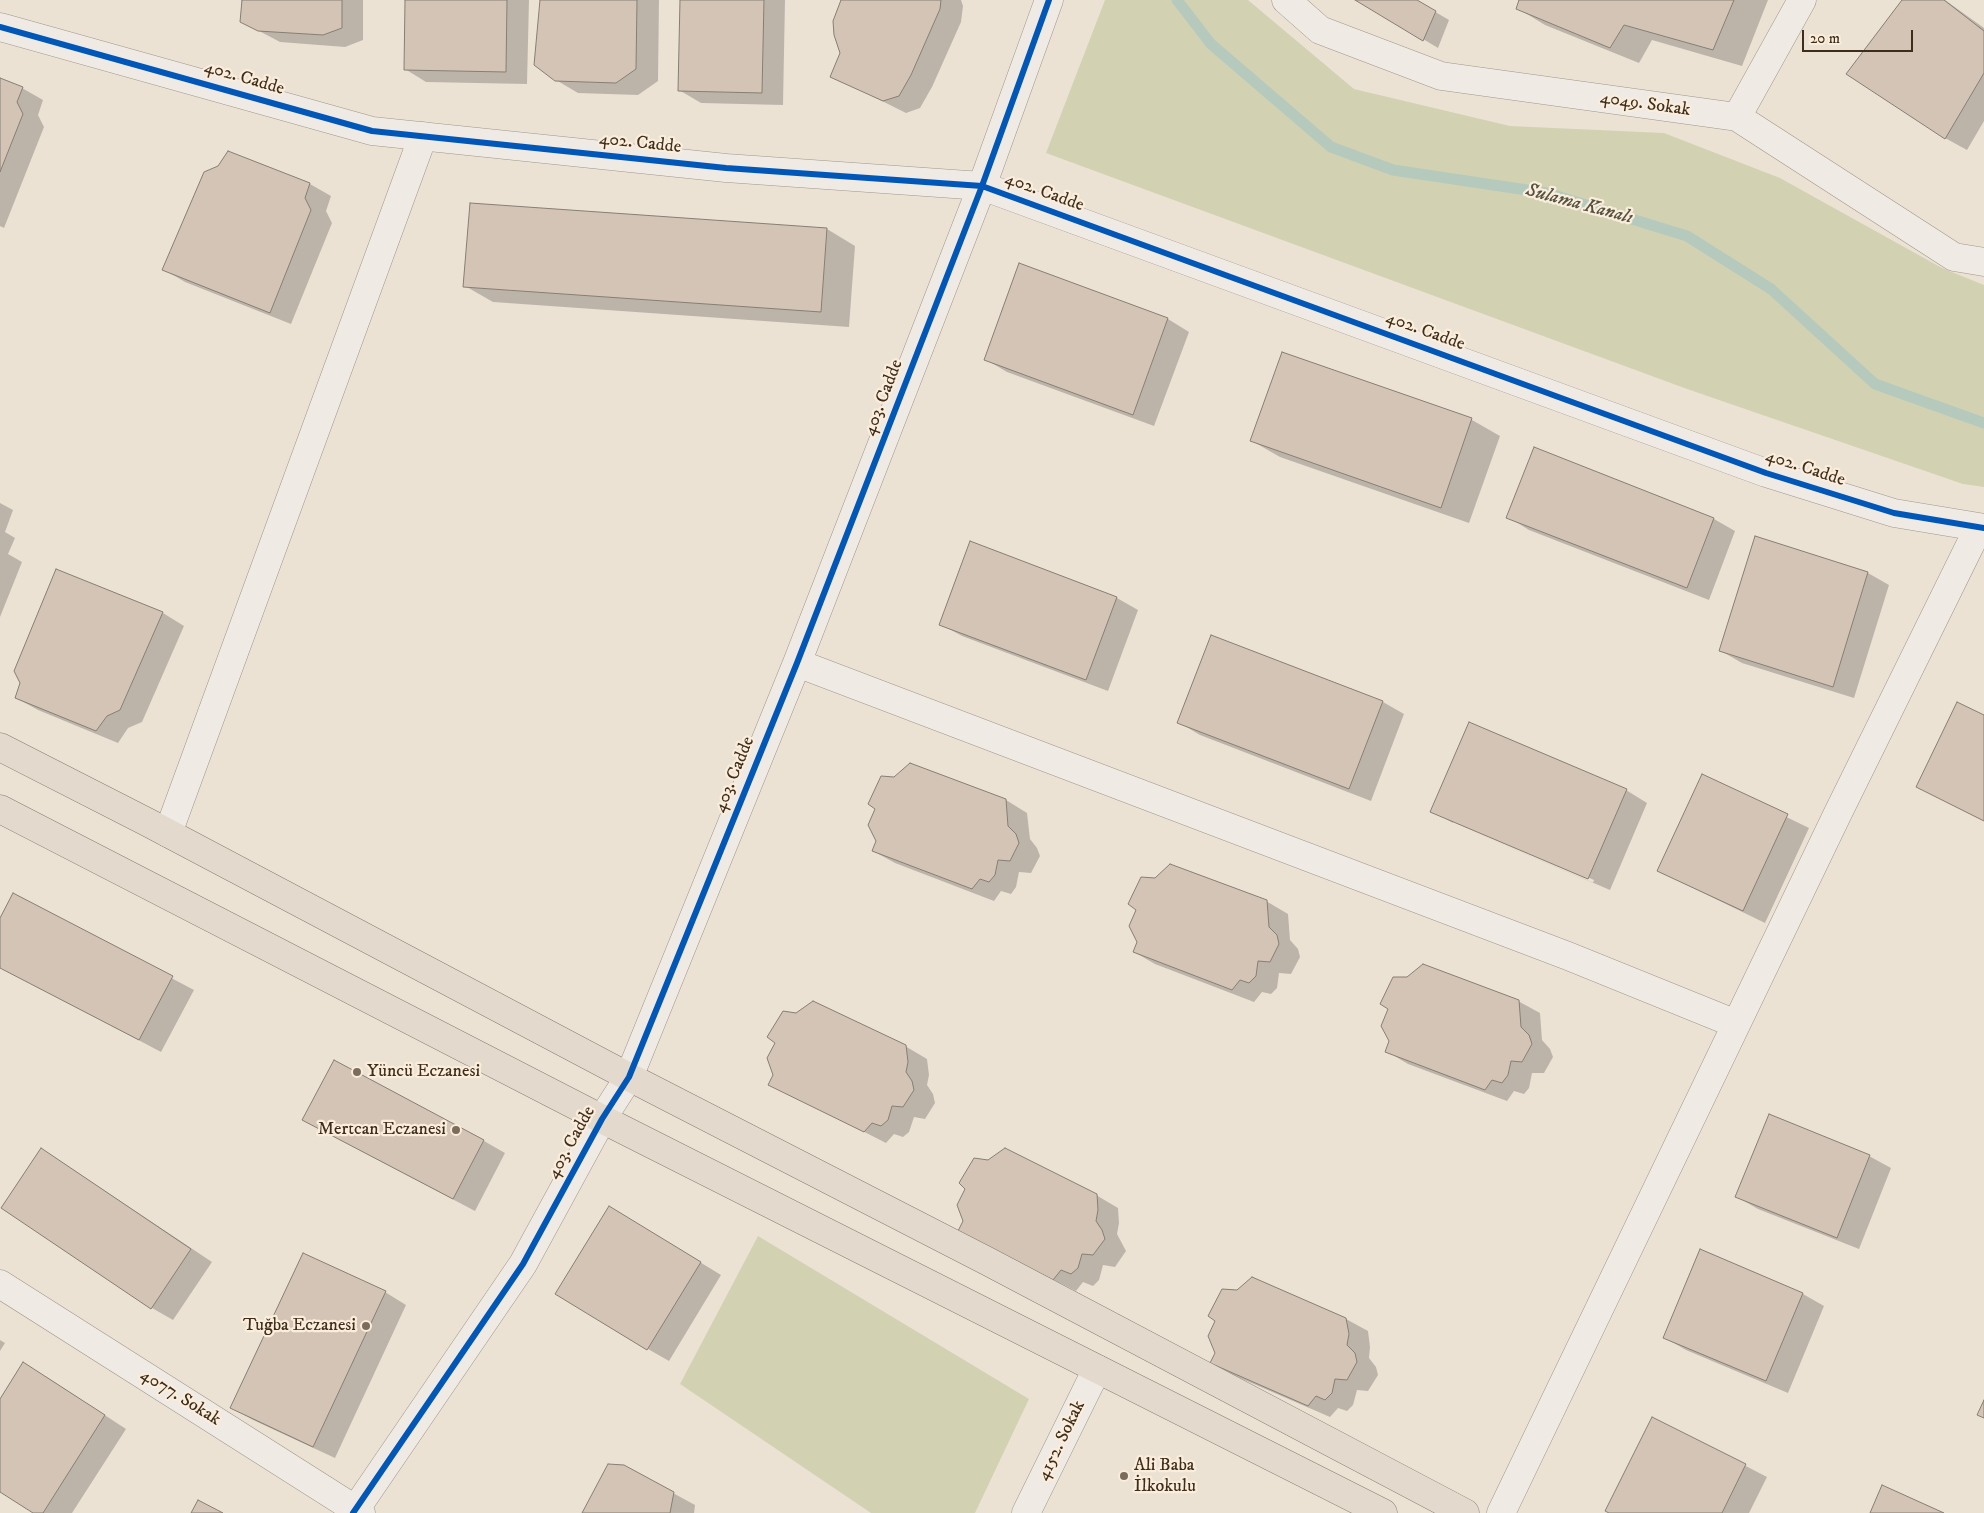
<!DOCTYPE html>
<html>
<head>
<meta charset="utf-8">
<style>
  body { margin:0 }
  #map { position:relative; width:1984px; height:1513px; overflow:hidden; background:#ece2d4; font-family:"IM FELL DW Pica",serif }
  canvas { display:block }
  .scale { position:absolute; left:1802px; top:30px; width:111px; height:22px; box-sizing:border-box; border:2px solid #3e2d1a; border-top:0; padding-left:6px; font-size:15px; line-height:18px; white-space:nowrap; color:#3e2d1a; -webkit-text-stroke:4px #faeddc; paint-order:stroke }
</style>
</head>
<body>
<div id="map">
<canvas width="1984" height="1513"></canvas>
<div class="scale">20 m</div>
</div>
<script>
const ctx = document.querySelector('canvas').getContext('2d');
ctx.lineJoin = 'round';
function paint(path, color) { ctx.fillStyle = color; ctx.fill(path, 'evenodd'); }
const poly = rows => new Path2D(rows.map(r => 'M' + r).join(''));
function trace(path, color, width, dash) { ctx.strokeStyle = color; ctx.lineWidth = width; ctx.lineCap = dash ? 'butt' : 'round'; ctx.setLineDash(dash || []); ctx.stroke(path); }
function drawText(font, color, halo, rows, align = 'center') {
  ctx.font = font + ' "IM FELL DW Pica",serif'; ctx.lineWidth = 4.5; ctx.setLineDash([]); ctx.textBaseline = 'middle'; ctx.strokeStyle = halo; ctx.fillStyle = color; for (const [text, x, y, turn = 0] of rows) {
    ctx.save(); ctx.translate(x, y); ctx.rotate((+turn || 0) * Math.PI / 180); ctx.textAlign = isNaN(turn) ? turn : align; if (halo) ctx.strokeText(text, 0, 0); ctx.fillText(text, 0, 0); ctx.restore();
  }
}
paint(poly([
  [1105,0,1248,0,1354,89,1510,126,1664,133,1780,178,1942,268,1984,285,1984,487,1963,484,1687,389,1046,153],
  [758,1236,1029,1399,975,1513,871,1513,680,1384]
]), '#d2d2b2');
paint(poly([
  [244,0,363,0,363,40,345,47,280,42,242,22],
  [407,0,529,0,527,84,426,82,405,69],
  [541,0,659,0,658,81,638,95,578,93,556,80],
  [681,0,785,0,783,105,701,103,679,90],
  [843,0,961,0,963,6,961,22,932,87,920,108,906,113,832,76,841,53],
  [1358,0,1415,0,1449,20,1438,48],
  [1521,0,1768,0,1742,66,1652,40,1639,63,1545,25,1517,8],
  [1903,0,1945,0,1984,28,1984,121,1967,150,1945,138],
  [0,79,22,88,43,100,38,115,44,127,4,228,0,226],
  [310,184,331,196,326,211,332,223,291,324,185,282,163,269],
  [827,229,855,246,849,327,493,302,465,286],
  [1020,265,1168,319,1189,332,1154,426,1007,372,985,359],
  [1283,353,1472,420,1500,436,1469,523,1280,457,1252,441],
  [1534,449,1714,519,1735,531,1709,600,1529,530,1508,517],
  [0,503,13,510,5,532,15,538,8,554,22,562,0,617],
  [1756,538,1868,573,1889,585,1854,698,1742,663,1721,651],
  [56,570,163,613,184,626,142,722,128,728,118,743,38,710,16,698],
  [1117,598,1138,610,1108,691,962,636,940,624],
  [1212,636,1383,702,1404,714,1371,801,1200,735,1178,722],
  [1984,717,1984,821,1917,787],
  [1702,776,1809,828,1765,923,1658,871],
  [1626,790,1647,803,1610,890,1453,823,1432,811],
  [1453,820,1594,880,1593,883,1453,823],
  [1006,800,1027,813,1030,839,1037,848,1040,856,1031,873,1019,872,1016,887,1011,894,1001,891,994,901,895,863,873,851],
  [14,895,194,990,161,1052,0,967,0,921],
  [1266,901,1288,914,1290,940,1298,949,1300,957,1291,974,1279,973,1277,988,1271,994,1262,992,1254,1002,1155,964,1134,952],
  [1518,1001,1540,1013,1542,1040,1550,1049,1553,1057,1544,1073,1532,1073,1529,1088,1524,1094,1514,1091,1507,1101,1408,1064,1386,1051],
  [905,1046,927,1059,929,1075,927,1085,933,1094,935,1103,925,1119,914,1117,909,1132,903,1137,894,1134,886,1143,770,1084],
  [325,1132,484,1141,505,1153,475,1211],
  [42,1149,212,1262,173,1320,152,1308],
  [1869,1156,1891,1168,1859,1249,1758,1209,1737,1197],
  [1096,1195,1118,1208,1119,1223,1117,1234,1126,1251,1115,1267,1103,1265,1099,1280,1093,1286,1083,1282,1076,1291,981,1243],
  [631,1220,721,1275,669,1361,648,1349],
  [1700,1251,1803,1294,1824,1306,1788,1393,1686,1350,1665,1338],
  [385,1292,406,1305,335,1458,253,1420,232,1408],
  [1346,1319,1368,1331,1370,1347,1369,1358,1376,1367,1378,1375,1368,1391,1357,1390,1353,1405,1347,1411,1338,1408,1330,1417,1233,1375,1212,1362],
  [0,1340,5,1343,0,1351],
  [45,1376,126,1429,72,1513,36,1513,0,1490,0,1401],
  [1653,1418,1767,1477,1749,1513,1611,1513],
  [673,1493,695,1505,694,1513,583,1513]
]), '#0003');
trace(poly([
  [1177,0,1211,44,1331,147,1393,170,1547,193,1687,236,1771,289,1875,384,1984,423]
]), '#b5cabc', 11);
const building = poly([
  [242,0,342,0,342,28,323,35,258,31,240,22,242,0],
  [405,0,507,0,506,72,404,70,405,0],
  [540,0,637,0,636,69,616,83,555,81,534,65,540,0],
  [680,0,764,0,762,93,678,91,680,0],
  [841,0,941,0,940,9,911,75,899,96,883,101,830,77,840,53,834,35,833,21,841,0],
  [1355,0,1417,0,1436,11,1423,41,1355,0],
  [1519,0,1734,0,1713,50,1624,25,1610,48,1516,9,1519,0],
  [1902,0,1944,0,1984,31,1984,73,1945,139,1846,74,1902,0],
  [0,78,23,87,17,102,23,114,0,172,0,78],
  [228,151,310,183,305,198,311,210,270,313,162,270,204,172,218,166,228,151],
  [470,203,827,228,821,312,463,287,470,203],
  [1019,263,1168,318,1133,415,984,360,1019,263],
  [1282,352,1472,418,1441,508,1250,441,1282,352],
  [1534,447,1714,518,1687,588,1506,518,1534,447],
  [1755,536,1868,572,1833,687,1719,651,1755,536],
  [970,541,1117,597,1086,680,939,625,970,541],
  [56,569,163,612,120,710,107,716,96,731,15,698,20,683,14,671,56,569],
  [1211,635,1383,701,1349,789,1177,723,1211,635],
  [1957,702,1984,715,1984,821,1916,787,1957,702],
  [1469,722,1627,789,1588,879,1430,812,1469,722],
  [910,763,1006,799,1008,826,1016,834,1019,843,1010,861,998,860,995,875,989,882,980,879,972,889,872,851,876,841,868,825,875,809,868,804,881,776,894,777,910,763],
  [1702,774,1788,814,1743,911,1657,871,1702,774],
  [1170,864,1267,900,1269,927,1277,935,1279,944,1270,962,1258,961,1256,976,1249,983,1240,980,1232,990,1133,952,1137,942,1129,926,1136,910,1128,904,1141,877,1155,878,1170,864],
  [13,893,173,976,139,1040,0,968,0,918,13,893],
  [1423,964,1519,1000,1521,1027,1529,1035,1532,1044,1522,1062,1511,1061,1508,1075,1502,1083,1492,1080,1485,1090,1385,1052,1389,1041,1381,1026,1388,1009,1380,1004,1393,977,1407,977,1423,964],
  [813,1001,906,1045,908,1062,906,1072,912,1081,914,1090,903,1107,892,1106,888,1120,881,1126,872,1123,864,1132,768,1085,773,1075,767,1058,775,1043,767,1037,783,1011,796,1013,813,1001],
  [334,1060,484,1140,453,1199,302,1120,334,1060],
  [1769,1114,1870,1155,1837,1238,1735,1197,1769,1114],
  [41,1148,191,1249,151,1309,1,1208,41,1148],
  [1005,1148,1097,1194,1098,1210,1096,1221,1102,1230,1105,1239,1093,1255,1082,1254,1078,1268,1071,1274,1061,1270,1053,1280,958,1231,963,1221,957,1205,965,1189,959,1183,974,1158,988,1160,1005,1148],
  [609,1206,701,1262,647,1350,555,1294,609,1206],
  [1700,1249,1803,1293,1766,1381,1663,1338,1700,1249],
  [303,1253,386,1291,313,1447,230,1408,303,1253],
  [1252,1277,1346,1318,1349,1334,1347,1345,1355,1353,1357,1362,1347,1380,1335,1379,1332,1393,1325,1400,1316,1396,1308,1406,1210,1363,1215,1353,1208,1336,1215,1321,1208,1316,1222,1289,1237,1290,1252,1277],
  [23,1362,105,1415,43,1513,33,1513,0,1492,0,1399,23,1362],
  [1984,1400,1984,1418,1977,1415,1984,1400],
  [1652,1417,1746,1464,1722,1513,1609,1513,1605,1511,1652,1417],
  [608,1464,624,1465,674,1492,670,1513,582,1513,608,1464],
  [1882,1485,1944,1513,1870,1513,1882,1485],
  [198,1500,223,1513,191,1513,198,1500]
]);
paint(building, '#d4c4b6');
trace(building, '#867e74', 1);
const minor = poly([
  [1286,0,1320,30,1441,76,1737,117,1954,257,1984,262],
  [0,27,372,131,726,168,982,186,1766,473,1894,513,1984,528],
  [1737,117,1802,0],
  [797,663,1568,956,1736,1024],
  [168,833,423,136],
  [0,1284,361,1513],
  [353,1513,523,1264,602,1119,629,1077,797,663,982,186,1049,0],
  [1026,1513,1097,1369],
  [1501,1513,1837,815,1979,527]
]);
const major = poly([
  [0,747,147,822,629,1077,987,1261,1465,1513],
  [0,809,602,1119,1383,1513]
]);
trace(minor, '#9f978c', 29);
trace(major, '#867e74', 29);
trace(minor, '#efeae3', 28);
trace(major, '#e3dacd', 28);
trace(poly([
  [0,27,372,131,726,168,982,186,1766,473,1894,513,1984,528],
  [353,1513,523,1264,602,1119,629,1077,797,663,982,186,1049,0]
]), '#0057b8', 6);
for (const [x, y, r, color] of [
  [357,1072,5,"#7b6c5b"],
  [456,1130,5,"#7b6c5b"],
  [366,1326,5,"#7b6c5b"],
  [1124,1476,5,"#7b6c5b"]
]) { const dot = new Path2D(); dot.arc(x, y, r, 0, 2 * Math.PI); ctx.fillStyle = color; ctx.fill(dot); trace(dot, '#faeddc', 2); }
drawText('18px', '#3e2d1a', '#faeddc', [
  ["402. Cadde",244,79,16],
  ["4049. Sokak",1645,105,8],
  ["402. Cadde",640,144,6],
  ["402. Cadde",1044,193,20],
  ["402. Cadde",1425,332,20],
  ["403. Cadde",884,398,-69],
  ["402. Cadde",1805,469,18],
  ["403. Cadde",735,775,-68],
  ["403. Cadde",572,1143,-61],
  ["4077. Sokak",180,1398,32],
  ["4152. Sokak",1062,1441,-64]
]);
drawText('18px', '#3e2d1a', '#faeddc', [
  ["Yüncü Eczanesi",367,1072],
  ["Mertcan Eczanesi",446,1130,"right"],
  ["Tuğba Eczanesi",356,1326,"right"],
  ["Ali Baba",1134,1466],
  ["İlkokulu",1134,1487]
], 'left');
drawText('italic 19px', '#565240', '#faeddc', [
  ["Sulama Kanalı",1579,205,15]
]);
</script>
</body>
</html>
